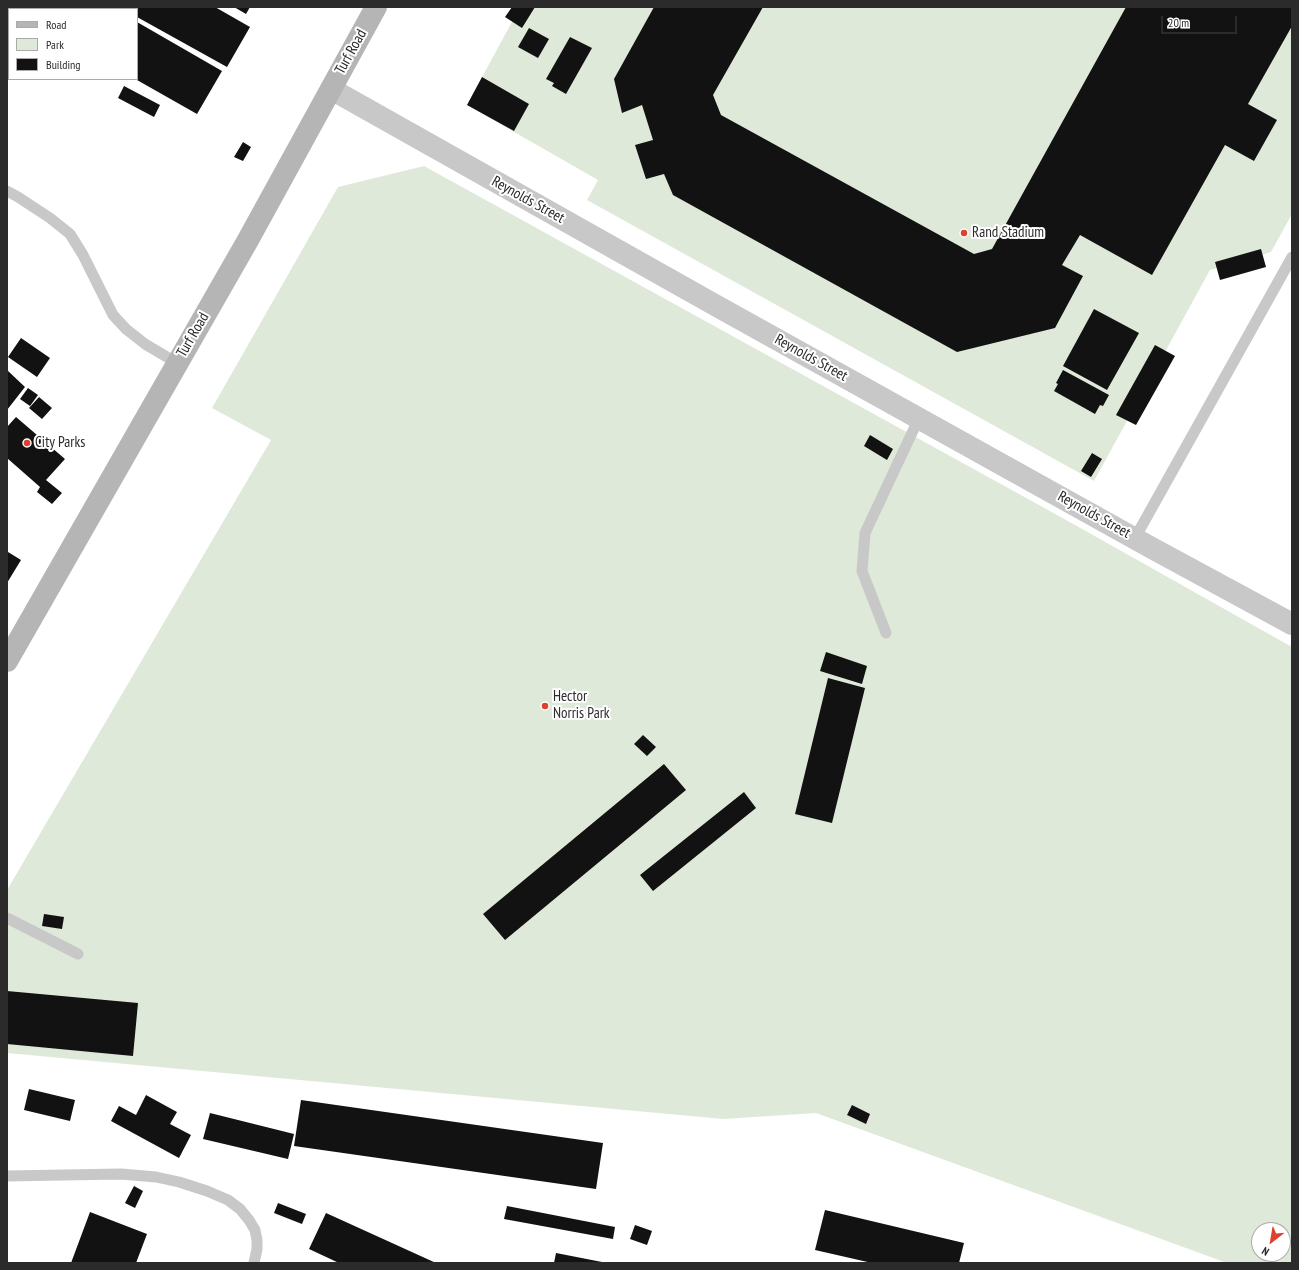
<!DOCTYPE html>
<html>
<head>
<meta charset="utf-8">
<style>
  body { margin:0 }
  #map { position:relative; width:1299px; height:1270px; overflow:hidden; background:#fff; font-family:"PT Sans Narrow",sans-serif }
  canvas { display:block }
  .frame { position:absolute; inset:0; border:8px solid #2b2b2b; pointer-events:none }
  .legend { position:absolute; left:8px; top:8px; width:130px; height:72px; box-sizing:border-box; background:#fff; border:1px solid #aaa; margin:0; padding:5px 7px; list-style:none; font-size:12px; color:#2b2b2b }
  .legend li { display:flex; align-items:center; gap:8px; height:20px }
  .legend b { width:20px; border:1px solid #aaa }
  .north { position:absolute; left:1251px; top:1222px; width:40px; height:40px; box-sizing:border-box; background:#fff; border:1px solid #aaa; border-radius:50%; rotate:211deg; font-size:11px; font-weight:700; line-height:16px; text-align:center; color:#2b2b2b }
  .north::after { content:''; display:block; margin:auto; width:14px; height:18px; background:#e04030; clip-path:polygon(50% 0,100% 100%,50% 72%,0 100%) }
  .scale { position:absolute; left:1161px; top:16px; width:76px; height:18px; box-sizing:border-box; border:2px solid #2b2b2b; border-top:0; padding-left:5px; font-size:12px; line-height:14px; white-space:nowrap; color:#2b2b2b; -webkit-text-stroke:3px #fff; paint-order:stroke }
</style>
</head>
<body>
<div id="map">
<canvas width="1299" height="1270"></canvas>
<div class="frame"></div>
<ul class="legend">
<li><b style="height:5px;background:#b5b5b5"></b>Road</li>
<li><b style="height:11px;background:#dfe9d9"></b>Park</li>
<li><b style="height:11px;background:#121212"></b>Building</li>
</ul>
<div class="north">N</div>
<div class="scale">20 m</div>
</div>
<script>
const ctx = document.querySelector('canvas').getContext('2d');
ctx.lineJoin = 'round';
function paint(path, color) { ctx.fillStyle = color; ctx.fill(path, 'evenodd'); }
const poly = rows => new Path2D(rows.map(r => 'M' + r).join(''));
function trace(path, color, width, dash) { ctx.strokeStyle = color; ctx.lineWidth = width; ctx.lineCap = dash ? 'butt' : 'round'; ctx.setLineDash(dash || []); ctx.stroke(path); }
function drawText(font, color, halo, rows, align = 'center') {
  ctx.font = font + ' "PT Sans Narrow",sans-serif'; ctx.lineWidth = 4; ctx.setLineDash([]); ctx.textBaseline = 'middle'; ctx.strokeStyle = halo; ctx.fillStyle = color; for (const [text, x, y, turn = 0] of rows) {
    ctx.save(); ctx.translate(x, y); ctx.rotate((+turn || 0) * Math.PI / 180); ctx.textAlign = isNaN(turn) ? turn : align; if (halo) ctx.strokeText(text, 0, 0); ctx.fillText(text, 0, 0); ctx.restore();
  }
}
paint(poly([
  [520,7,1292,7,1292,214,1271,252,1210,270,1094,481,587,200,598,180,467,105],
  [424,166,1068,521,1292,647,1292,1263,1227,1263,816,1113,723,1119,7,1053,7,890,271,440,212,408,338,187],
  [1259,1230,1283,1230,1283,1254,1259,1254]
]), '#dfe9d9');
paint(poly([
  [10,7,110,7,114,9,13,9],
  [120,7,215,7,250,27,227,67,137,17,137,9,123,9],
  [234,7,250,7,246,14],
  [512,7,535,7,522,28,505,17],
  [654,7,763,7,713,95,721,115,974,254,992,249,1126,7,1292,7,1292,26,1248,104,1277,120,1254,161,1225,145,1152,275,1080,235,1062,265,1083,276,1055,328,957,352,673,195,664,174,646,179,635,145,653,140,642,105,622,113,614,79],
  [137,22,222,71,197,114,137,80],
  [529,28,549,39,538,58,518,47],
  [570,37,592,48,566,94,552,86,554,83,546,79],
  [482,77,529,104,514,131,467,105],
  [124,86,160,105,154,117,118,98],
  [243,142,251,147,243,161,234,157],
  [1261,249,1266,267,1220,280,1215,262],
  [1094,309,1139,333,1107,390,1063,366],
  [21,338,50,358,37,377,8,357],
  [1155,345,1175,356,1136,425,1116,415],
  [7,370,25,387,7,410],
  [1063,370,1109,395,1103,406,1100,405,1095,414,1054,391,1058,384,1056,383],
  [28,388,38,395,30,406,20,399],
  [39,397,52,408,42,419,29,408],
  [16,417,65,459,46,480,62,493,52,504,37,492,40,487,7,458,7,427],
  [870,435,893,449,887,460,864,446],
  [1092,453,1102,459,1091,477,1081,471],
  [8,552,21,560,7,583,7,553],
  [826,652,867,666,862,684,820,671],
  [828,678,865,688,832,823,795,814],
  [643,735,656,747,647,756,634,744],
  [664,764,686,790,505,940,483,914],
  [744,792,756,808,653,891,640,875],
  [44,914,64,917,62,929,42,926],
  [7,991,138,1003,133,1056,7,1044],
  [29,1089,75,1100,70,1121,24,1110],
  [146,1095,177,1112,170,1124,191,1135,179,1158,111,1121,119,1106,136,1115],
  [301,1100,603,1143,596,1189,294,1146],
  [852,1105,870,1114,866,1124,847,1115],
  [210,1113,294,1134,288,1159,203,1139],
  [134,1186,143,1191,135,1208,125,1203],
  [278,1203,306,1214,302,1224,274,1213],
  [507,1206,615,1227,613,1239,504,1219],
  [825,1210,964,1243,959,1263,872,1263,815,1250],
  [90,1212,147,1234,136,1263,71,1263],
  [326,1213,436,1263,339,1263,309,1249],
  [635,1225,652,1231,647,1245,630,1239],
  [556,1253,602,1262,602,1263,554,1263]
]), '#121212');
trace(poly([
  [7,191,18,197,50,218,70,234,83,255,113,315,126,329,145,344,177,363],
  [1135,538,1292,257],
  [886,633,862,571,865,533,919,418],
  [7,918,78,954],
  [7,1176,121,1174,156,1177,179,1182,207,1191,228,1200,240,1209,249,1220,255,1230,257,1240,257,1249,254,1263]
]), '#c8c8c8', 11);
trace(poly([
  [331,89,715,305,1150,547,1292,624]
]), '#c8c8c8', 22);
trace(poly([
  [7,661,248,240,376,7]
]), '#b5b5b5', 22);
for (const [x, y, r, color] of [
  [964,233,4,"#e04030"],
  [27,443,4,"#e04030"],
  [545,706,4,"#e04030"]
]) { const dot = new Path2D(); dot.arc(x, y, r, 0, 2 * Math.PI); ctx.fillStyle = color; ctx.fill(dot); trace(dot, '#fff', 1.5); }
drawText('15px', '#2b2b2b', '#fff', [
  ["Turf Road",351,52,-61],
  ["Reynolds Street",528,200,29],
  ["Turf Road",193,335,-60],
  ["Reynolds Street",811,358,29],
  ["Reynolds Street",1094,515,29]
]);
drawText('15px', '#2b2b2b', '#fff', [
  ["Rand Stadium",972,233],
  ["City Parks",35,443],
  ["Hector",553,697],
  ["Norris Park",553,714]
], 'left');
</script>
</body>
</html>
